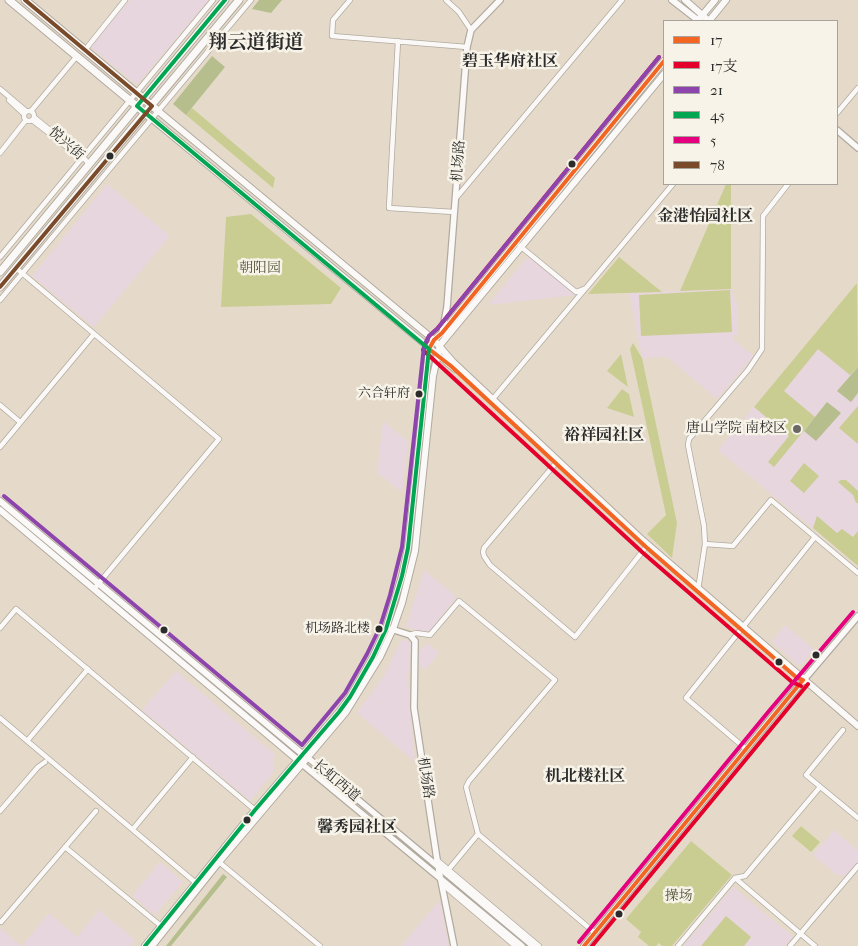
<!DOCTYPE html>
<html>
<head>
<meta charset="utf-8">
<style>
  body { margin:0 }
  #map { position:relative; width:858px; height:946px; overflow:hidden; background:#e5daca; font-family:"IM FELL French Canon","Noto Serif SC",serif }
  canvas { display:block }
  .legend { position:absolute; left:663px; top:20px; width:175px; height:165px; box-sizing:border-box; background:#f7f3e8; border:1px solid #a5a39c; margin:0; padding:6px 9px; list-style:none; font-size:15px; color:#2b2b2b }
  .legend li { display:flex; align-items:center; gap:10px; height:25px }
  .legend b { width:25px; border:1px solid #a5a39c }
</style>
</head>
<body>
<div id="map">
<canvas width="858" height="946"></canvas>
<ul class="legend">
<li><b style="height:6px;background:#f26522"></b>17</li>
<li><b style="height:6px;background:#e4002b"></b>17支</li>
<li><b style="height:6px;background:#8e44ad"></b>21</li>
<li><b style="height:6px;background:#00a651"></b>45</li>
<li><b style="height:6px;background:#e5007d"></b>5</li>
<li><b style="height:6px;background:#7a4b2a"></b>78</li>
</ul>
</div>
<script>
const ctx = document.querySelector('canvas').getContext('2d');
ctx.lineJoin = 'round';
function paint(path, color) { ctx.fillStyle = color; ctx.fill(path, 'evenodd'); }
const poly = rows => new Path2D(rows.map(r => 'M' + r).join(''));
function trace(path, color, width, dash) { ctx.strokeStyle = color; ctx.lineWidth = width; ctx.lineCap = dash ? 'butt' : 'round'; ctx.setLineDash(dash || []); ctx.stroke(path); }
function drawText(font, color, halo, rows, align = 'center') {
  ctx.font = font + ' "IM FELL French Canon","Noto Serif SC",serif'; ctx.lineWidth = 5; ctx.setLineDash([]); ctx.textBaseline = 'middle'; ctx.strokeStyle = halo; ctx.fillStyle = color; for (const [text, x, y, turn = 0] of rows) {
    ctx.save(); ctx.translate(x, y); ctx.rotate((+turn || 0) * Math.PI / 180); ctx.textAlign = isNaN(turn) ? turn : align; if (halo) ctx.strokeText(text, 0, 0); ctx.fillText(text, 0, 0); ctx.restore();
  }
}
paint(poly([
  [130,0,209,0,138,84,133,82,92,48,92,44],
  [107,184,170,236,94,327,32,276],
  [528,256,576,295,488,305],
  [858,282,858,566,718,450],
  [731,289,738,306,738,335,733,335,733,339,754,356,717,399,667,357,642,358,629,293],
  [383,421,408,441,402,492,377,473],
  [424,570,457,597,428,633,406,627],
  [785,625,814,649,802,664,798,665,772,642],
  [402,639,409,641,411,644,408,680,415,762,357,713,383,677],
  [427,643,439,653,425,670,416,661,416,656],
  [176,671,273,753,274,772,250,801,142,710],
  [834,830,858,851,858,861,845,876,837,875,813,855],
  [160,862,183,882,155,915,132,896],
  [733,887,793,937,785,946,683,946],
  [440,900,449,946,401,946],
  [99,910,135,940,130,946,22,946,49,913,77,937],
  [0,928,21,946,0,946]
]), '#e7d6dd');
paint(poly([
  [192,108,275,178,273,188,186,115],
  [726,184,731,184,731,289,680,291],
  [251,214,341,288,331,304,221,307,226,217],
  [619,257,662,292,588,294],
  [857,283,858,367,850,375,818,349,784,391,815,417,774,467,768,462,789,436,754,407],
  [730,290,732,332,641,336,639,295],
  [633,343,642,358,677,523,672,558,647,534,666,515,630,349],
  [621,354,628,387,607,371],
  [622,389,629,394,634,417,607,408],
  [858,406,858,444,839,428],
  [804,463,819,476,804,493,790,481],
  [841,480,846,480,858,491,858,503,856,503,853,495,838,482],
  [817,516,837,533,842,529,853,537,858,531,858,566,813,528],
  [801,826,820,842,811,852,792,836],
  [691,841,732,875,672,946,662,946,659,943,656,946,649,946,638,937,641,932,626,919],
  [726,916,751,937,744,946,701,946]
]), '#cacd92');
paint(poly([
  [259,0,282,0,271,13,252,9],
  [212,56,225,67,186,115,173,104],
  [858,367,858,393,851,402,837,391],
  [827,402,841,413,816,441,804,431],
  [223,874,227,877,171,946,166,946]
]), '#b5be8c');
const minor = poly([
  [350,0,333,20,332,36,467,47],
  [446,0,459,12,471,30],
  [398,41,389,208,454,212],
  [85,50,125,0],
  [0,89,26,111],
  [9,100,24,114],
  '24 116a5 5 0 1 1 10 0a5 5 0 1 1-10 0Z',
  [31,111,77,56],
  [837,113,858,88],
  [34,117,83,157,89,164],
  [32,120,82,159],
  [0,153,26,120],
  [456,198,622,0],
  [520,246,576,292,579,291,586,288,673,184],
  [0,257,213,0],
  [16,268,219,439,94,589],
  [0,300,251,0],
  [492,400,585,289],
  [0,405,20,422],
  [0,447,94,334],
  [555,464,484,548,483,552,484,556,490,565,575,637,646,547],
  [705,544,733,546,771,500,858,573],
  [698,590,705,544,704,526,688,445,689,439,748,370,762,349,763,216,788,184],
  [0,628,16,609,255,810],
  [410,635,416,633,430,635,459,601,555,680,469,781,466,787,478,834,595,933],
  [0,718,196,883],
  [843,730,806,775,858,818],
  [27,741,88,669],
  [746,749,686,698,815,537],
  [0,811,38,767,45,762],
  [133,829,193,757],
  [65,847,161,926],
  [437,860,539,946],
  [219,862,320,946],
  [449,869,478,834],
  [735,878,745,876,820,787],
  [442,884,515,946],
  [1,922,96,811],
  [678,946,735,878,815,946],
  [790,946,858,866]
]);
const tertiary = poly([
  [837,130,858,148],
  [442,333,447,307,467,47,471,30,500,0],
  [391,629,410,635,415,641,414,708,438,866,454,946],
  [307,757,533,946],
  [302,764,522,946],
  [584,946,774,715,858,616]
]);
const secondary = poly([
  [672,0,699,21],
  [685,0,709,21],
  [700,18,715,0],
  [709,21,726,0],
  [157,110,434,340,453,362,639,537,858,726],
  [151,118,455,369],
  [0,501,306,757],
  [0,510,300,762],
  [145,946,255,810,339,712,350,697,373,657,386,629,402,576,408,548,429,349,434,340,442,333,664,61],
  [152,946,219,862,346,712,380,657,393,629,402,603,415,551,433,376,440,345,664,74]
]);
const primary = poly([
  [9,0,151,118],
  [25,0,157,110],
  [0,272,225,0],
  [0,287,239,0]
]);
trace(minor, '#b1aa9f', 6);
trace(tertiary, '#b1aa9f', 8);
trace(secondary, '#b1aa9f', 8);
trace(primary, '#b1aa9f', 9);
trace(minor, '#fbf9f7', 4.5);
trace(tertiary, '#fbf9f7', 5.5);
trace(secondary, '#fbf9f7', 6);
trace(primary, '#fbf9f7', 7);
trace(poly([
  [664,61,442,333,434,340,429,349,451,366,646,547,796,677,803,680],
  [584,946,803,680]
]), '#f26522', 4);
trace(poly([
  [659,57,437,329,429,336,423,350,642,552,792,682,801,686],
  [592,946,808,684]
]), '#e4002b', 4);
trace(poly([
  [4,496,302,745,345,693,367,654,380,627,390,595,402,547,424,346,429,336,437,329,659,57]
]), '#8e44ad', 4);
trace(poly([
  [145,946,255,810,339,712,350,697,373,657,386,629,402,576,408,548,429,349,137,106,225,0]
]), '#00a651', 4);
trace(poly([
  [579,942,769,711,853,612]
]), '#e5007d', 4);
trace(poly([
  [0,287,152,106,25,0]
]), '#7a4b2a', 4);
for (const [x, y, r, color] of [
  [110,156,4.5,"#2b2b2b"],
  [572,164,4.5,"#2b2b2b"],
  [419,394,4.5,"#2b2b2b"],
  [797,429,5,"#6c6863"],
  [379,629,4.5,"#2b2b2b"],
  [164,630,4.5,"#2b2b2b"],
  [816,655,4.5,"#2b2b2b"],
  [779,662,4.5,"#2b2b2b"],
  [247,820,4.5,"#2b2b2b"],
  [619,914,4.5,"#2b2b2b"]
]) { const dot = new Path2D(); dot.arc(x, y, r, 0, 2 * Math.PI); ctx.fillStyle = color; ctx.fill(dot); trace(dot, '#f7f3e8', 2); }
drawText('13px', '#2b2b2b', '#f7f3e8', [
  ["六合轩府",410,394],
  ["机场路北楼",370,629]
], 'right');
drawText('14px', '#2b2b2b', '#f7f3e8', [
  ["悦兴街",66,144,41],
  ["机场路",459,161,-86],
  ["机场路",425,778,81],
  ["长虹西道",336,781,40]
]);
drawText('14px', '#54583c', '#f7f3e8', [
  ["朝阳园",260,269],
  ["操场",679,897]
]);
drawText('14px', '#2b2b2b', '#f7f3e8', [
  ["唐山学院 南校区",787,429]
], 'right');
drawText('bold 16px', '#2b2b2b', '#f7f3e8', [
  ["碧玉华府社区",510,62],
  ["金港怡园社区",705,217],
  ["裕祥园社区",604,436],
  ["机北楼社区",585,777],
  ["馨秀园社区",357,828]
]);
drawText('bold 19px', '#2b2b2b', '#f7f3e8', [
  ["翔云道街道",256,43]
]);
</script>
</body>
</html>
